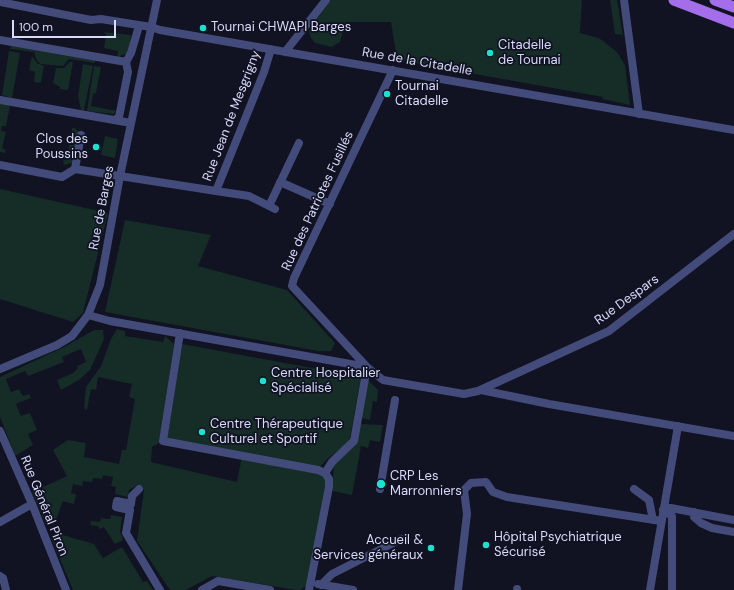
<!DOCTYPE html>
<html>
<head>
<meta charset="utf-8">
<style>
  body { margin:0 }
  #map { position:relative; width:734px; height:590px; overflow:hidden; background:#111222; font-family:"DM Sans",sans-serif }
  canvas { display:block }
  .scale { position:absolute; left:12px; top:20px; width:104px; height:18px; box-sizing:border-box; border:2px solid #d8dbfa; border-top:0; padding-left:5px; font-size:12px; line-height:14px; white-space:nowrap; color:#d8dbfa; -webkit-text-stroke:3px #111222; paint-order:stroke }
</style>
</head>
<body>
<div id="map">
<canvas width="734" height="590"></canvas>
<div class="scale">100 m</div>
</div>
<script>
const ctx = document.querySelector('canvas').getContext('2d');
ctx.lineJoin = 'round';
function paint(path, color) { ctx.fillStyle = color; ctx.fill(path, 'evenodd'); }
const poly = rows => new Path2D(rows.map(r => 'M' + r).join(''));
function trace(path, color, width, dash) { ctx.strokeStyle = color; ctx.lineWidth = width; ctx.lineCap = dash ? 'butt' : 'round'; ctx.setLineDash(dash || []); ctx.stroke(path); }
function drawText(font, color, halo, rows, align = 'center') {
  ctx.font = font + ' "DM Sans",sans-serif'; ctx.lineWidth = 3.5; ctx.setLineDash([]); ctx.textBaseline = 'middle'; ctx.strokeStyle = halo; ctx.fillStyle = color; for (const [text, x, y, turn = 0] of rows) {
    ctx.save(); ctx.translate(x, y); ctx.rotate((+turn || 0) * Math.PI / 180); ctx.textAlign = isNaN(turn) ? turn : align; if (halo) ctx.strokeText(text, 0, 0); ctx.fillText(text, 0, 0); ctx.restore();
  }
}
paint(poly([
  [331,0,582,0,580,33,599,38,617,52,625,65,630,105,602,99,603,97,397,60,391,22,346,22,340,42,331,47,315,43,311,38,309,31,313,22],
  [610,0,617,0,623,35,615,34],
  [103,32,131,35,129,52,117,58,118,51,104,48,106,34],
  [12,45,95,60,95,63,69,59,63,66,41,64,37,61,34,52,10,49],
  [9,51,20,53,12,98,2,95],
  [32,56,37,63,44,66,41,82,38,83,34,82,35,72,29,70],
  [70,62,73,62,68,90,60,89,60,87,53,83,56,68,64,68],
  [83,64,93,66,84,110,81,110,78,96],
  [94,66,101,67,96,93,93,94,91,106,117,111,113,114,87,111],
  [0,103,10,105,6,126,2,126,1,131,6,132,2,148,6,150,5,153,0,152],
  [72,128,75,128,80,134,73,163,64,165,63,160,67,160,69,145,74,145,76,136,71,135],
  [105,136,118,139,115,158,101,155],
  [0,189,108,213,83,313,73,322,0,299],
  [125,220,211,235,198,266,287,290,335,343,331,351,318,351,105,312],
  [117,329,125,331,125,336,163,342,165,336,174,344,159,443,152,447,151,462,237,482,242,456,318,470,329,479,311,583,300,590,296,590,212,576,186,590,170,590,137,541,144,490,139,484,129,490,128,497,115,494,116,487,111,486,113,477,103,475,102,479,93,478,92,482,83,481,82,486,73,484,71,493,76,494,74,504,63,501,54,525,46,525,32,492,67,476,53,450,68,440,86,443,84,457,119,464,122,450,126,450,135,399,129,397,132,384,98,377,96,390,91,389,87,410,84,408,86,387,101,366,111,339],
  [94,330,103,330,104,339,90,370,79,380,61,390,57,380,73,373,78,368,77,366,86,362,81,349,62,357,64,362,28,376,25,371,6,379,11,392,19,389,23,396,29,394,31,398,16,404,21,416,30,413,37,430,28,434,33,445,15,456,0,417,0,377,64,347],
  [182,344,361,377,349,443,327,459,320,467,167,440],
  [368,380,378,390,377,402,373,401,370,420,361,418],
  [361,424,383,425,380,442,370,440,368,448,361,446,352,495,332,491,334,465,355,446],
  [111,515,122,517,120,531,123,540,115,544,104,527,100,529,98,526,90,525,91,521,100,522,101,518,110,519],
  [63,535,94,544,103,558,122,547,143,582,147,581,153,590,73,590,51,538]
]), '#152c27');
trace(poly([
  [624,0,639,114],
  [0,2,91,20,101,19,151,27,160,30,734,130],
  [0,40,126,62,131,53,139,26],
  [285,52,326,0],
  [393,70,294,278,292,286,367,367,383,380,464,394,478,391,609,331,734,234],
  [0,100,131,123],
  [115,120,119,117,128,72,126,62],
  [0,165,62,177,75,169,216,191,264,72,271,49],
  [75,169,81,135],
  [280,182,330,204],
  [216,191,249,196,275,209],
  [269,206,299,143],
  [88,315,110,321,367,367,354,441,332,462,325,473,329,479,329,487,309,590],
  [180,333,163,441,318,470,325,473],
  [0,369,57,345,72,336,88,315,100,285,120,176,157,0],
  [481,390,549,404,734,436],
  [0,431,32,504,66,590],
  [139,489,132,496,131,504,117,501,116,507,130,510,126,533,160,590],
  [380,489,395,400],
  [634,489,649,500,653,520],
  [663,510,672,516,672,590],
  [663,510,671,508,734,520],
  [694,512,694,517,701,523,712,528,734,532],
  [0,522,32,504],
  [0,576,3,578,6,590],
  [318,584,353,590],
  [321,585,332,574,401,539],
  [517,589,517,590],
  [202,590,218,581,270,590],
  [458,590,467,514,464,490,471,483,486,482,493,492,507,497,661,521],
  [650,590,678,426]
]), '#434b7b', 8);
trace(poly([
  [674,0,734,23],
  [715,0,734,7]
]), '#a46eeb', 11);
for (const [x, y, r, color] of [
  [203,28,4,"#1fdfce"],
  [490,53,4,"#1fdfce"],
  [387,94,4,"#1fdfce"],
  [96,147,4,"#1fdfce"],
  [263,381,4,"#1fdfce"],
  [202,432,4,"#1fdfce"],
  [381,484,5,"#1fdfce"],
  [486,545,4,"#1fdfce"],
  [431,548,4,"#1fdfce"]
]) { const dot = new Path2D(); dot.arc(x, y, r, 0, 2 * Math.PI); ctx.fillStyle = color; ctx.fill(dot); trace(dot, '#111222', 1.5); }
drawText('13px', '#d8dbfa', '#111222', [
  ["Tournai CHWAPI Barges",211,28],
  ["Citadelle",498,46],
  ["de Tournai",498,61],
  ["Tournai",395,87],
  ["Citadelle",395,102],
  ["Clos des",88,140,"right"],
  ["Poussins",88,155,"right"],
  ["Centre Hospitalier",271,374],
  ["Spécialisé",271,389],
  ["Centre Thérapeutique",210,425],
  ["Culturel et Sportif",210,440],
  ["CRP Les",390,477],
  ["Marronniers",390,492],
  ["Hôpital Psychiatrique",494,538],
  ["Sécurisé",494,553],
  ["Accueil &",423,541,"right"],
  ["Services généraux",423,556,"right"]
], 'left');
drawText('13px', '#d8dbfa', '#111222', [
  ["Rue de la Citadelle",417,62,10],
  ["Rue Jean de Mesgrigny",232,116,-69],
  ["Rue des Patriotes Fusillés",318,201,-65],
  ["Rue de Barges",102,208,-79],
  ["Rue Despars",627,300,-36],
  ["Rue Général Piron",44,506,68]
]);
</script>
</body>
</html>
